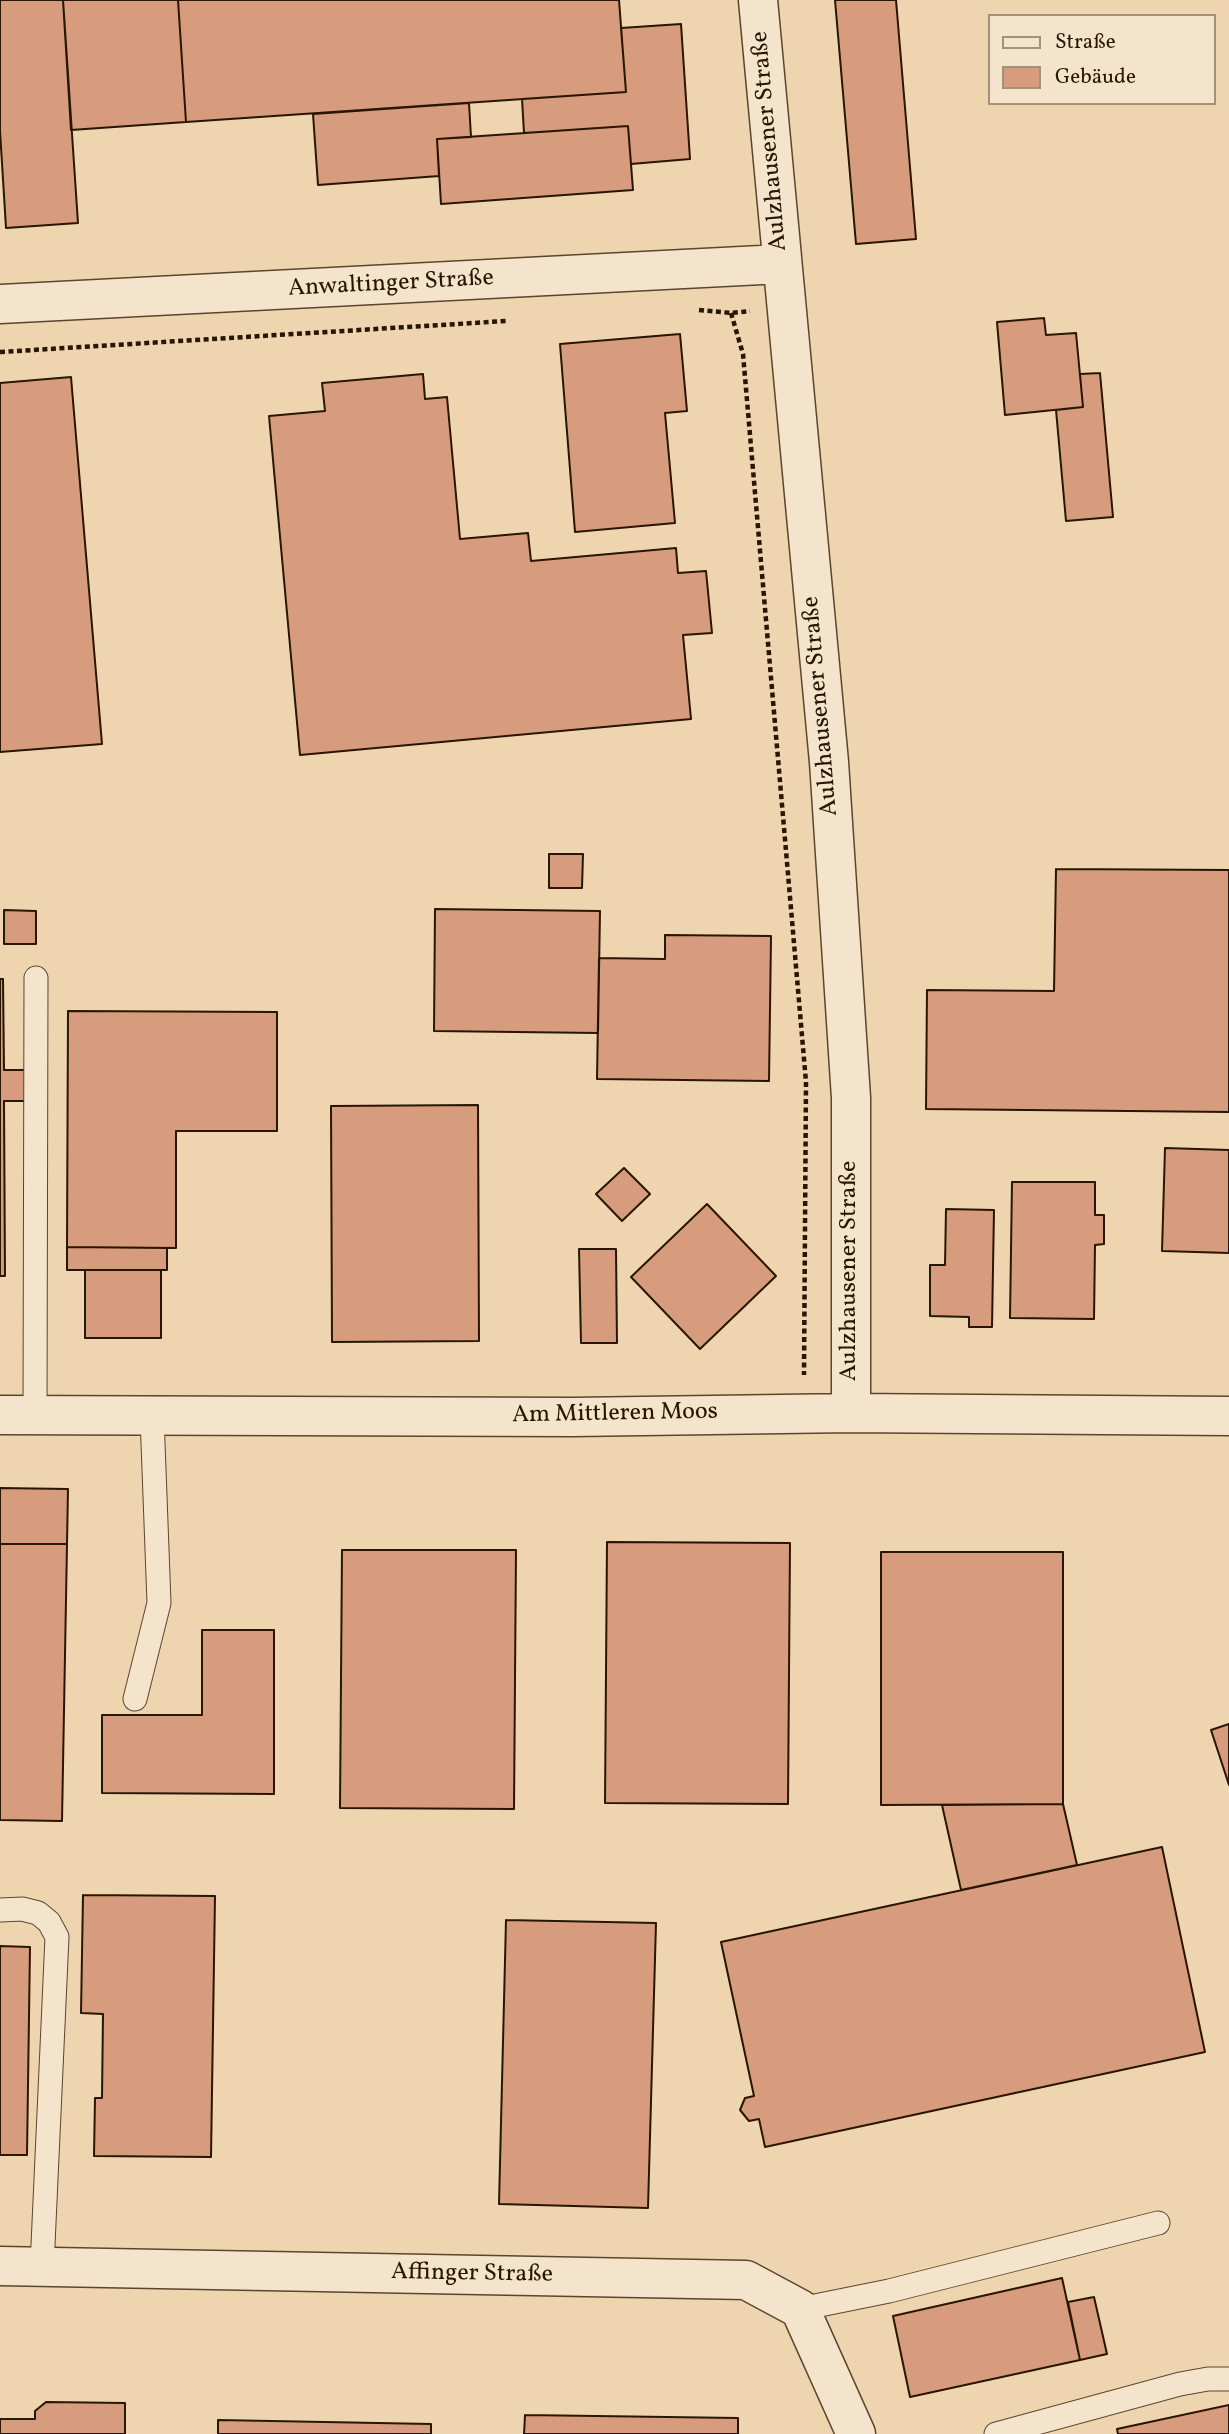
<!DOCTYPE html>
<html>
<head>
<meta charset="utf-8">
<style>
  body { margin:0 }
  #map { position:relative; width:1229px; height:2434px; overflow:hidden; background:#eed5b0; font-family:Vollkorn,serif }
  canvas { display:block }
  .legend { position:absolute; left:988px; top:14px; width:228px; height:91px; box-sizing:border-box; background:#f4e4cc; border:2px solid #a3927b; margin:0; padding:9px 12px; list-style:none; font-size:21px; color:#291601 }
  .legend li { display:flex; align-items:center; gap:14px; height:35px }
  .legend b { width:35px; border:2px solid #a3927b }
</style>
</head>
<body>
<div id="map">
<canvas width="1229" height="2434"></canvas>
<ul class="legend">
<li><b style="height:9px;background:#f4e4cc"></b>Straße</li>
<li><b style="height:19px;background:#d79c7d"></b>Gebäude</li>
</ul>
</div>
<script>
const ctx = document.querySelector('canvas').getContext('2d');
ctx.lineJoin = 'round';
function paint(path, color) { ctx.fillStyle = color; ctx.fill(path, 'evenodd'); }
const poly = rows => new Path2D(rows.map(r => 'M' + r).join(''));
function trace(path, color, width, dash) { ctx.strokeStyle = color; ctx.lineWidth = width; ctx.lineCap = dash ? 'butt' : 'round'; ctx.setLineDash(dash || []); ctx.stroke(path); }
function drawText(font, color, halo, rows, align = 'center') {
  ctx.font = font + ' Vollkorn,serif'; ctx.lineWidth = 6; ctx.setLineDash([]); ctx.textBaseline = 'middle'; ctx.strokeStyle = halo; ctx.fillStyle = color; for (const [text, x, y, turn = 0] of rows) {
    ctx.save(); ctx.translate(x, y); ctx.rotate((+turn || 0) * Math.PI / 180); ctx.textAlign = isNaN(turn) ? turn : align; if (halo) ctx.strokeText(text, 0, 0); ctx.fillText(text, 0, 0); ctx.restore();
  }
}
const building = poly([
  [0,0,63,0,78,223,6,228,0,131,0,0],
  [63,0,178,0,186,122,71,130,63,0],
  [178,0,619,0,626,92,186,122,178,0],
  [835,0,896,0,916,239,856,244,835,0],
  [681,24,690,159,631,164,628,126,524,133,522,99,626,92,621,28,681,24],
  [469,103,471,137,437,139,439,176,318,185,313,114,469,103],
  [628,126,633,190,441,204,437,139,628,126],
  [1044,318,1046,335,1076,333,1083,407,1005,415,997,322,1044,318],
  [680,334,687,411,665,413,675,523,575,532,560,344,680,334],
  [1100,373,1113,517,1066,521,1056,410,1083,407,1080,374,1100,373],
  [423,374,425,399,447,397,460,539,528,533,531,561,676,548,678,573,706,571,712,633,683,635,691,719,300,755,269,416,325,411,322,383,423,374],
  [71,377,102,744,0,752,0,383,71,377],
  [549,854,583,854,582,888,549,888,549,854],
  [1056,869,1229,870,1229,1112,926,1109,927,990,1054,991,1056,869],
  [435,909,600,911,598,1033,434,1031,435,909],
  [4,910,36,911,36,944,4,944,4,910],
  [665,935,771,936,769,1081,597,1079,599,958,665,959,665,935],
  [0,979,3,979,4,1070,29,1070,29,1101,4,1101,5,1276,0,1276,0,979],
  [68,1011,277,1012,277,1131,176,1131,176,1248,67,1247,68,1011],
  [478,1105,479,1341,332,1342,331,1106,478,1105],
  [1165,1148,1229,1150,1229,1253,1162,1251,1165,1148],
  [624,1168,650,1194,622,1221,596,1194,624,1168],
  [1012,1182,1095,1182,1095,1215,1104,1215,1104,1244,1095,1245,1094,1319,1010,1318,1012,1182],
  [707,1204,776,1276,700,1349,631,1277,707,1204],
  [946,1209,994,1210,992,1327,969,1327,969,1317,930,1316,930,1265,945,1265,946,1209],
  [67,1247,167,1248,167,1270,67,1270,67,1247],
  [579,1249,616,1249,617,1343,581,1343,579,1249],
  [85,1270,161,1270,161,1338,85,1338,85,1270],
  [0,1488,68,1489,67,1544,0,1544,0,1488],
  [607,1542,790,1543,788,1804,605,1803,607,1542],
  [0,1544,67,1544,62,1821,0,1820,0,1544],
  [342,1550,516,1550,514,1809,340,1808,342,1550],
  [881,1552,1063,1552,1063,1804,881,1805,881,1552],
  [202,1630,274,1630,274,1794,102,1793,102,1715,202,1715,202,1630],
  [1229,1724,1229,1785,1211,1730,1229,1724],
  [1063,1804,1077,1865,961,1890,942,1805,1063,1804],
  [1162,1847,1205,2052,765,2147,759,2119,749,2121,740,2110,745,2098,754,2096,721,1942,1162,1847],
  [83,1895,215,1896,211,2157,94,2156,95,2098,102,2098,103,2014,81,2013,83,1895],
  [506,1920,656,1923,648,2208,499,2204,506,1920],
  [0,1946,30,1947,27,2155,0,2155,0,1946],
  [1062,2278,1080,2360,910,2397,893,2316,1062,2278],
  [1094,2297,1107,2354,1080,2360,1068,2302,1094,2297],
  [46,2402,125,2403,125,2434,0,2434,0,2419,35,2419,35,2411,46,2402],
  [1229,2405,1229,2434,1118,2434,1117,2429,1229,2405],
  [525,2415,738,2418,738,2434,524,2434,525,2415],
  [218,2420,431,2424,431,2434,218,2434,218,2420]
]);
paint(building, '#d79c7d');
trace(building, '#291601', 2);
const service = poly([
  [35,1415,36,978],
  [135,1699,159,1603,152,1416],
  [0,1910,22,1909,38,1913,49,1922,57,1937,42,2267],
  [800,2309,889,2291,1158,2223],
  [996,2434,1180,2384,1208,2379,1229,2379]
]);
const minor = poly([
  [758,0,829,762,851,1098,851,1413],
  [0,304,781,264],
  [0,1415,573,1417,851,1413,1229,1416],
  [0,2266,746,2280,800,2309,856,2434]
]);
trace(service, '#5a462d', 25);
trace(minor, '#5a462d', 41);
trace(poly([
  [699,310,731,313,750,311],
  [731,313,743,354,806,1082,804,1375],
  [0,352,506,321]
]), '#291601', 4.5, [5, 3.5]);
trace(service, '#f4e4cc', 23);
trace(minor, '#f4e4cc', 38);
drawText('24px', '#291601', '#f4e4cc', [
  ["Aulzhausener Straße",771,141,-95],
  ["Anwaltinger Straße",391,285,-3],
  ["Aulzhausener Straße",822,706,-95],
  ["Aulzhausener Straße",851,1271,-90],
  ["Am Mittleren Moos",615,1415,-1],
  ["Affinger Straße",472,2275,1]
]);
</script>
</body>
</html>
